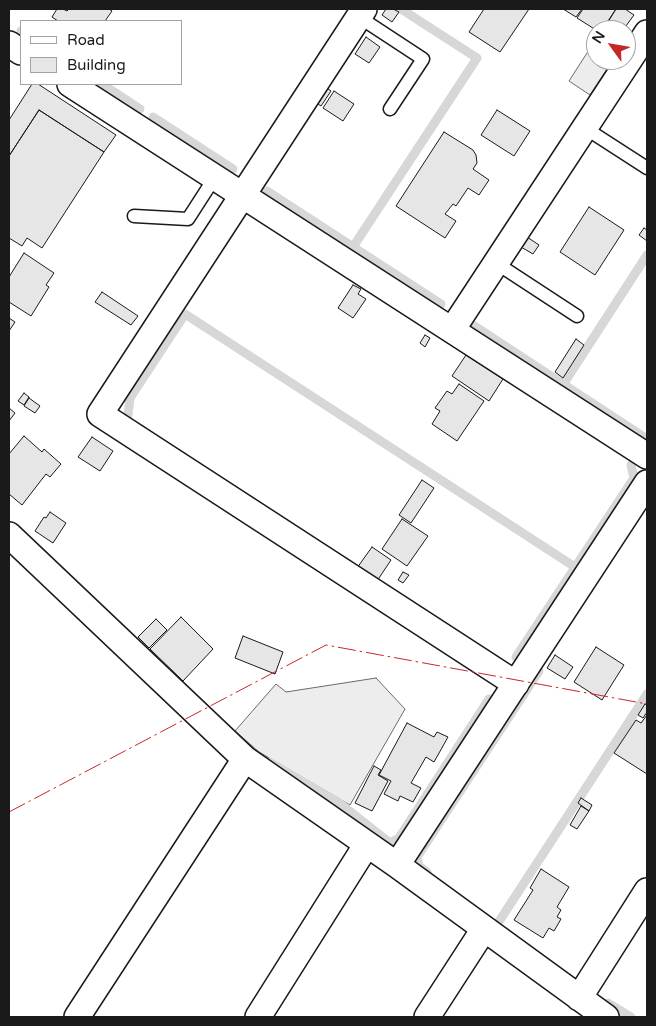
<!DOCTYPE html>
<html>
<head>
<meta charset="utf-8">
<style>
  body { margin:0 }
  #map { position:relative; width:656px; height:1026px; overflow:hidden; background:#fff; font-family:"Varela Round",sans-serif }
  canvas { display:block }
  .frame { position:absolute; inset:0; border:10px solid #1a1a1a; pointer-events:none }
  .legend { position:absolute; left:20px; top:20px; width:162px; height:65px; box-sizing:border-box; background:#fff; border:1px solid #a3a3a3; margin:0; padding:6px 9px; list-style:none; font-size:15px; color:#1a1a1a }
  .legend li { display:flex; align-items:center; gap:10px; height:25px }
  .legend b { width:25px; border:1px solid #a3a3a3 }
  .north { position:absolute; left:586px; top:20px; width:50px; height:50px; box-sizing:border-box; background:#fff; border:1px solid #a3a3a3; border-radius:50%; rotate:302deg; font-size:14px; font-weight:700; line-height:20px; text-align:center; color:#1a1a1a }
  .north::after { content:''; display:block; margin:auto; width:18px; height:22px; background:#c62828; clip-path:polygon(50% 0,100% 100%,50% 72%,0 100%) }
</style>
</head>
<body>
<div id="map">
<canvas width="656" height="1026"></canvas>
<div class="frame"></div>
<ul class="legend">
<li><b style="height:6px;background:#fff"></b>Road</li>
<li><b style="height:14px;background:#e6e6e6"></b>Building</li>
</ul>
<div class="north">N</div>
</div>
<script>
const ctx = document.querySelector('canvas').getContext('2d');
ctx.lineJoin = 'round';
function paint(path, color) { ctx.fillStyle = color; ctx.fill(path, 'evenodd'); }
const poly = rows => new Path2D(rows.map(r => 'M' + r).join(''));
function trace(path, color, width, dash) { ctx.strokeStyle = color; ctx.lineWidth = width; ctx.lineCap = dash ? 'butt' : 'round'; ctx.setLineDash(dash || []); ctx.stroke(path); }
const built = poly([
  [596,39,596,60,613,60,590,95,569,81,596,39],
  [376,678,405,709,350,805,259,752,235,731,276,684,286,692,376,678]
]);
paint(built, '#ededed');
trace(built, '#6a6a6a', 1);
trace(poly([
  [21,31,21,32],
  [102,84,140,109],
  [153,117,233,169],
  [267,191,441,304],
  [353,247,477,58,401,9],
  [473,325,647,439],
  [566,380,647,255],
  [128,415,130,398,185,314,575,567],
  [516,657,634,478,631,465],
  [269,762,342,805,390,843,399,838,489,699],
  [427,872,419,866,417,857,539,671],
  [498,923,647,694],
  [608,1003,631,1017]
]), '#d7d7d7', 9);
const building = poly([
  [57,9,63,9,67,11,69,9,109,9,112,11,105,21,58,21,52,17,57,9],
  [386,9,393,9,399,12,392,22,382,15,386,9],
  [484,9,529,9,500,52,469,32,484,9],
  [563,9,582,9,576,17,563,9],
  [583,9,616,9,602,30,596,30,577,18,583,9],
  [616,9,625,9,634,15,623,30,603,30,616,9],
  [366,37,380,47,369,63,355,54,366,37],
  [32,84,38,84,116,135,104,152,39,110,9,156,9,120,32,84],
  [325,87,331,91,321,106,315,102,325,87],
  [334,91,354,104,343,121,323,108,334,91],
  [39,110,104,152,42,248,27,238,22,246,9,238,9,156,39,110],
  [497,110,530,131,514,156,481,135,497,110],
  [444,132,473,150,476,155,477,163,473,169,489,180,479,195,468,188,456,206,453,204,445,214,456,221,445,238,396,206,444,132],
  [589,207,624,230,595,275,560,252,589,207],
  [644,228,647,230,647,241,639,235,644,228],
  [527,237,539,245,533,254,521,247,527,237],
  [24,253,54,273,46,285,49,287,31,316,9,302,9,277,24,253],
  [353,285,361,289,358,294,366,299,353,318,338,308,353,285],
  [102,292,138,316,131,325,95,302,102,292],
  [9,318,15,322,9,331,9,318],
  [425,335,430,338,425,347,420,343,425,335],
  [576,339,584,345,563,378,555,372,576,339],
  [466,355,503,379,489,401,452,376,466,355],
  [459,384,484,401,457,441,432,424,440,411,435,408,447,391,452,394,459,384],
  [24,393,29,397,24,405,18,401,24,393],
  [29,398,40,406,35,413,24,406,29,398],
  [9,408,15,413,9,421,9,408],
  [24,436,42,452,44,449,61,464,50,477,46,474,22,505,9,494,9,454,24,436],
  [92,437,113,451,100,471,78,457,92,437],
  [422,480,434,488,411,523,399,515,422,480],
  [50,512,66,523,53,543,35,531,44,517,46,518,50,512],
  [402,519,428,536,407,566,382,549,402,519],
  [372,547,391,560,377,581,357,568,372,547],
  [403,572,409,575,403,583,398,580,403,572],
  [181,617,213,649,183,681,150,649,181,617],
  [156,619,167,630,149,648,138,637,156,619],
  [243,636,283,652,275,674,235,658,243,636],
  [596,647,624,665,602,700,574,682,596,647],
  [555,655,573,667,565,679,547,668,555,655],
  [645,704,647,705,647,712,643,718,638,715,645,704],
  [647,715,647,774,614,753,636,720,641,723,647,715],
  [407,723,434,737,437,732,448,737,434,762,426,757,411,783,421,788,413,802,400,796,398,801,384,794,391,781,379,775,407,723],
  [374,766,381,770,378,775,388,781,372,811,355,803,374,766],
  [581,798,592,805,589,811,578,803,581,798],
  [581,806,589,811,577,829,570,825,581,806],
  [541,869,569,887,557,907,561,910,557,917,561,919,554,931,549,928,543,938,514,920,533,890,530,888,541,869]
]);
paint(building, '#e6e6e6');
trace(building, '#1a1a1a', 1);
const service = poly([
  [359,17,423,59,390,109],
  [585,128,647,168],
  [134,216,188,219,215,177],
  [496,263,577,316]
]);
const minor = poly([
  [364,9,100,414,516,684],
  [9,44,21,52],
  [70,84,647,456],
  [452,330,647,33],
  [9,535,245,759,397,865,606,1017],
  [397,865,647,483],
  [579,998,647,891],
  [77,1017,245,759],
  [258,1017,367,844],
  [427,1017,484,929]
]);
trace(service, '#1a1a1a', 15);
trace(minor, '#1a1a1a', 28);
trace(service, '#fff', 12);
trace(minor, '#fff', 25);
trace(poly([
  [9,812,326,645,647,704]
]), '#c62828', 1, [18, 4, 2.5, 4]);
</script>
</body>
</html>
